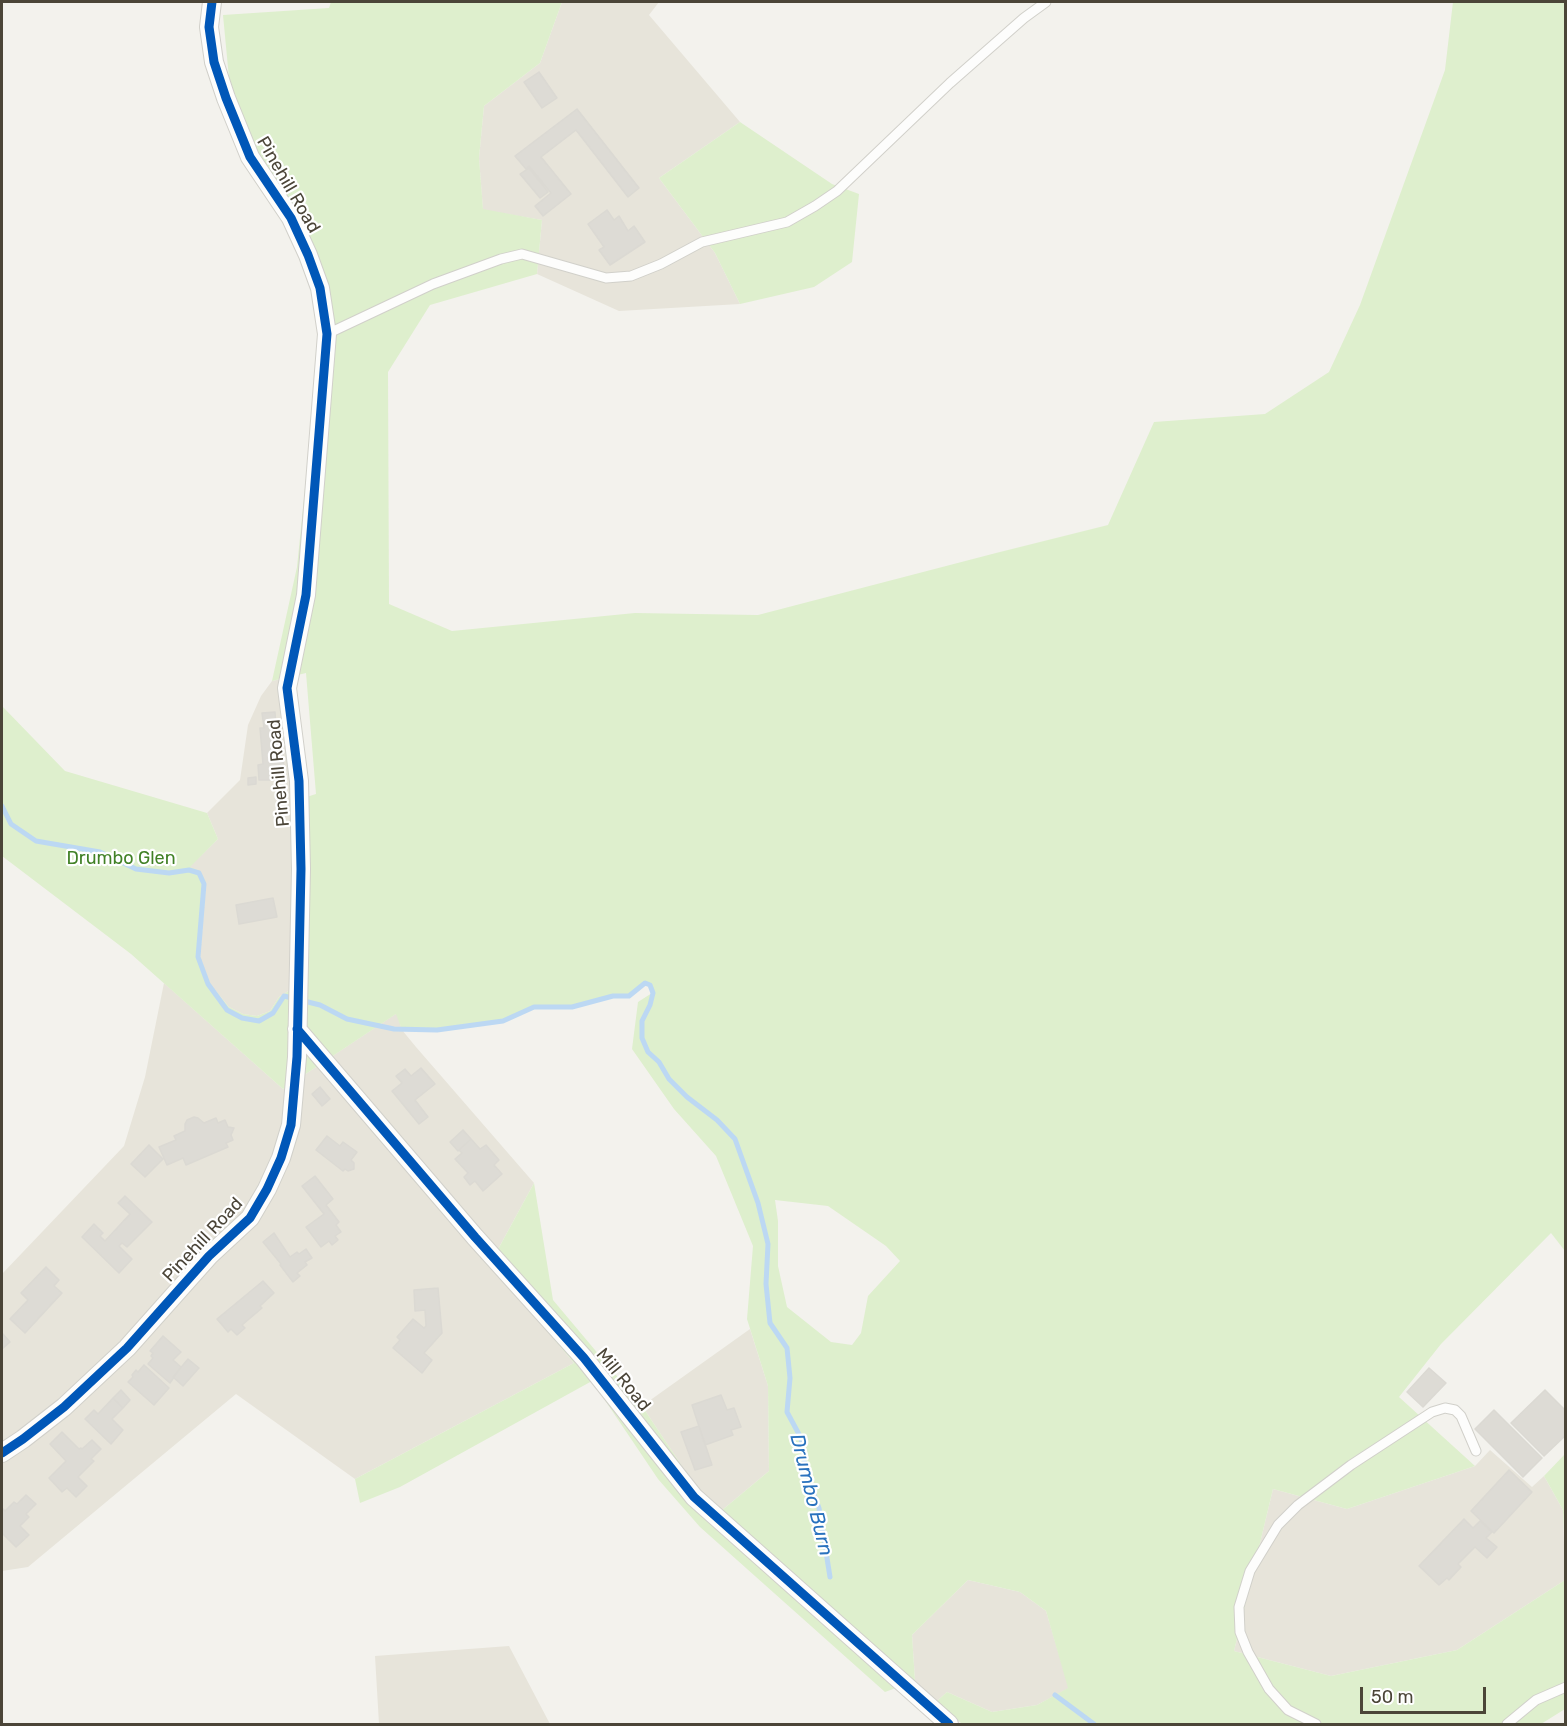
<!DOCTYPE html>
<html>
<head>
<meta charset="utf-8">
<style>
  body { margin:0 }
  #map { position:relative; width:1567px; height:1726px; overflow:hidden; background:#f3f2ed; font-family:Rubik,sans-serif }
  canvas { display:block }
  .frame { position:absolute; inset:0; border:3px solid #4b4538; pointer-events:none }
  .scale { position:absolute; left:1360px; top:1687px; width:126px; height:27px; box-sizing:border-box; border:3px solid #4b4538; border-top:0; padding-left:8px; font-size:18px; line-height:21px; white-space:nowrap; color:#4b4538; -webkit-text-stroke:4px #fff; paint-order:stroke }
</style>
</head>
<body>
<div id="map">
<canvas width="1567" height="1726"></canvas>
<div class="frame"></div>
<div class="scale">50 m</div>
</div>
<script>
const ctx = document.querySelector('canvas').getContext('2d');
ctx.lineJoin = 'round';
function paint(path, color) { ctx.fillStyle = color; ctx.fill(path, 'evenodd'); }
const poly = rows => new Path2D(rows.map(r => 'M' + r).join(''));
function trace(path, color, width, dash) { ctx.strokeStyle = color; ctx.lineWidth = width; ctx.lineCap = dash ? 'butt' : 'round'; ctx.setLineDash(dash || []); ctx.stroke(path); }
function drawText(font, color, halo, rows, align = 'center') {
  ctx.font = font + ' Rubik,sans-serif'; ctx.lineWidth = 4.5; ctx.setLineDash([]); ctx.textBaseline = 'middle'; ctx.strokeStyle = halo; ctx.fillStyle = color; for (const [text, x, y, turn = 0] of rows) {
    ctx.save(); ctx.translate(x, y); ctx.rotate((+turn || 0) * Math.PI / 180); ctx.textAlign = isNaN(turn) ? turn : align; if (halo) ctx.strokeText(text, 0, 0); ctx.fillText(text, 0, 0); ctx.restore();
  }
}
paint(poly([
  [562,2,659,2,649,15,740,122,659,178,715,253,740,304,619,311,537,274,542,220,483,210,479,158,484,106,540,63],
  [281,679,294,788,290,990,279,997,270,1011,257,1016,243,1014,229,1007,210,984,200,957,206,883,189,867,218,839,207,813,240,780,248,725,261,696,272,681],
  [164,983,283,1089,397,1013,402,1030,416,1047,534,1183,490,1264,574,1363,355,1479,236,1394,28,1567,2,1571,2,1274,124,1146,145,1077],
  [750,1329,768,1386,769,1471,721,1511,696,1487,642,1406],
  [1490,1450,1532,1487,1544,1476,1563,1510,1565,1580,1457,1650,1331,1676,1234,1651,1273,1489,1347,1509,1475,1466],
  [968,1580,1020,1592,1046,1611,1069,1688,1037,1705,992,1712,947,1692,937,1701,915,1681,912,1635],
  [509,1646,550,1724,379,1724,375,1656]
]), '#e7e4da');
paint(poly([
  [331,2,562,2,540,63,484,106,479,158,483,209,542,220,537,274,430,305,388,372,389,604,452,631,635,613,758,615,996,553,1108,525,1154,422,1265,414,1329,372,1360,305,1445,70,1453,2,1565,2,1565,1251,1551,1233,1441,1344,1399,1397,1475,1466,1347,1509,1273,1489,1234,1651,1331,1676,1457,1650,1565,1580,1565,1709,1541,1724,962,1724,937,1701,947,1692,992,1712,1037,1705,1068,1688,1046,1611,1020,1592,968,1580,912,1635,915,1681,885,1692,700,1527,658,1479,592,1381,400,1487,360,1503,355,1479,574,1363,490,1264,534,1183,553,1300,642,1406,696,1487,721,1511,769,1471,768,1386,747,1319,753,1246,716,1156,674,1109,632,1049,638,1002,652,993,650,985,645,983,629,996,613,996,572,1007,534,1007,503,1021,437,1030,402,1030,396,1014,283,1089,131,954,2,856,2,706,65,771,207,813,218,839,190,867,200,871,206,882,200,957,210,984,229,1007,243,1014,257,1016,270,1011,279,997,290,990,294,801,316,794,306,673,272,681,297,567,326,283,256,157,229,78,223,15,329,8],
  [775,1200,828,1206,886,1246,900,1261,868,1296,861,1333,852,1345,831,1342,787,1307,778,1266,778,1221],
  [740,122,832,184,859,194,852,262,814,287,740,304,715,253,659,178],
  [1565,1454,1565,1554,1563,1510,1544,1476]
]), '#deefcd');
trace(poly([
  [2,806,11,824,36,841,100,852,136,869,169,873,189,870,199,873,204,884,198,957,208,984,227,1010,242,1018,259,1021,273,1013,284,996,320,1005,347,1019,394,1029,437,1030,503,1021,534,1007,572,1007,613,996,629,996,645,983,650,985,653,993,650,1005,642,1021,642,1038,648,1052,659,1062,669,1079,687,1097,717,1120,735,1139,758,1203,768,1244,766,1284,770,1323,787,1348,790,1378,787,1412,801,1438,806,1473,819,1508,830,1577],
  [1055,1695,1094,1724]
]), '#bcd8f3', 5);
const building = poly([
  [539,72,557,98,542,108,524,82,539,72],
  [577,109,639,188,628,197,576,130,541,157,571,194,543,216,535,206,551,193,529,166,526,169,515,156,577,109],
  [529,168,548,192,540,198,520,174,529,168],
  [607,210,614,220,619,216,628,231,634,226,645,242,610,265,599,250,604,247,588,224,607,210],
  [275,712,276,727,280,726,285,780,259,780,258,765,263,764,260,728,264,728,262,713,275,712],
  [256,777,256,784,248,785,248,778,256,777],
  [273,898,277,917,239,924,236,905,273,898],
  [421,1068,435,1084,415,1100,428,1117,419,1124,392,1091,402,1083,396,1076,405,1069,411,1076,421,1068],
  [320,1087,330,1099,322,1106,312,1094,320,1087],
  [194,1117,198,1118,204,1123,216,1118,218,1123,225,1120,228,1127,234,1128,231,1135,233,1140,226,1143,228,1147,186,1165,183,1158,167,1165,159,1147,176,1140,174,1136,185,1131,185,1124,187,1120,194,1117],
  [463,1130,471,1139,458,1151,450,1142,463,1130],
  [327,1136,340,1146,343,1142,357,1152,351,1160,354,1163,354,1169,348,1171,345,1169,343,1171,316,1150,327,1136],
  [471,1139,480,1149,486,1145,499,1160,494,1165,502,1174,483,1191,475,1181,470,1185,464,1177,468,1173,455,1159,462,1153,459,1150,471,1139],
  [149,1145,163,1159,145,1177,131,1164,149,1145],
  [315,1176,333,1199,326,1205,339,1222,336,1225,341,1232,335,1236,338,1240,332,1245,329,1241,321,1247,306,1227,324,1214,302,1186,315,1176],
  [125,1196,152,1222,127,1247,122,1243,119,1246,132,1259,119,1273,82,1237,94,1224,103,1233,100,1236,105,1241,130,1214,118,1203,125,1196],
  [274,1233,290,1257,297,1252,299,1254,306,1249,312,1258,305,1262,307,1265,297,1273,300,1276,293,1282,280,1265,281,1264,263,1242,274,1233],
  [46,1267,59,1280,54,1286,62,1293,25,1333,10,1319,28,1300,21,1293,46,1267],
  [263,1281,274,1293,260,1306,262,1308,242,1325,245,1328,237,1335,231,1329,228,1332,217,1319,263,1281],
  [438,1288,442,1333,424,1353,432,1360,422,1373,393,1348,400,1340,397,1337,413,1319,424,1328,426,1326,425,1310,415,1311,414,1290,438,1288],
  [2,1333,10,1342,2,1349,2,1333],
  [163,1336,181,1352,173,1360,181,1367,170,1383,148,1364,153,1358,151,1356,153,1353,150,1351,163,1336],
  [188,1359,199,1368,183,1386,173,1377,188,1359],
  [144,1365,169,1388,154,1405,128,1382,133,1377,132,1375,136,1370,138,1372,144,1365],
  [1429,1368,1446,1383,1423,1407,1407,1392,1429,1368],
  [121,1390,130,1400,123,1408,113,1398,121,1390],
  [1545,1390,1566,1411,1566,1435,1544,1456,1511,1423,1545,1390],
  [721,1395,727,1410,734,1408,741,1427,731,1430,733,1435,705,1445,692,1405,721,1395],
  [113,1398,123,1408,112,1419,123,1430,111,1444,85,1419,94,1410,98,1414,113,1398],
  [1494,1410,1542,1458,1523,1477,1475,1429,1494,1410],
  [699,1426,712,1465,695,1470,681,1432,699,1426],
  [62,1432,79,1449,81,1448,82,1449,92,1440,101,1449,91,1459,94,1461,78,1477,87,1486,76,1497,67,1488,62,1492,49,1478,66,1461,50,1444,62,1432],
  [1509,1470,1532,1492,1494,1533,1471,1511,1509,1470],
  [26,1495,36,1504,26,1514,29,1517,20,1526,29,1535,16,1547,2,1533,2,1508,5,1511,14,1502,17,1504,26,1495],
  [1464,1519,1473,1528,1480,1521,1492,1532,1486,1538,1497,1547,1487,1558,1475,1547,1458,1564,1461,1567,1449,1580,1447,1578,1439,1585,1419,1566,1464,1519]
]);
paint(building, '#dddbd5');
trace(building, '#dbd9d3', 1.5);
const lane = poly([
  [327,334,433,284,501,259,522,254,606,278,631,276,661,264,702,242,787,222,815,206,837,191,950,83,1024,18,1046,2],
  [1316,1724,1288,1710,1269,1689,1248,1652,1240,1632,1239,1607,1250,1571,1278,1525,1298,1505,1351,1465,1432,1412,1445,1408,1455,1410,1461,1416,1476,1451],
  [1507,1724,1536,1700,1566,1687]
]);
const street = poly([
  [297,1029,475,1237,584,1358,694,1497,949,1724],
  [2,1453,23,1439,64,1407,127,1348,209,1256,250,1218,267,1189,281,1158,291,1125,297,1057,301,869,299,781,287,688,306,595,327,334,320,288,308,255,291,218,250,157,226,98,214,62,209,27,212,2]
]);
trace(lane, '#d1d0ca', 11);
trace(street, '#d1d0ca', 20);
trace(lane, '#fdfdfc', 9);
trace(street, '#fdfdfc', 18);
trace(poly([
  [297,1029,475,1237,584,1358,694,1497,949,1724],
  [2,1453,23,1439,64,1407,127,1348,209,1256,250,1218,267,1189,281,1158,291,1125,297,1057,301,869,299,781,287,688,306,595,327,334,320,288,308,255,291,218,250,157,226,98,214,62,209,27,212,2]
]), '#0057b8', 9);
drawText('18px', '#4b4538', '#fff', [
  ["Pinehill Road",288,185,60],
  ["Pinehill Road",279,773,-95],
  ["Pinehill Road",203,1240,-47],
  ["Mill Road",623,1380,51]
]);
drawText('18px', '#418126', '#fff', [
  ["Drumbo Glen",121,859]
]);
drawText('italic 20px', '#2972be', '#fff', [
  ["Drumbo Burn",811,1495,76]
]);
</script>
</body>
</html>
